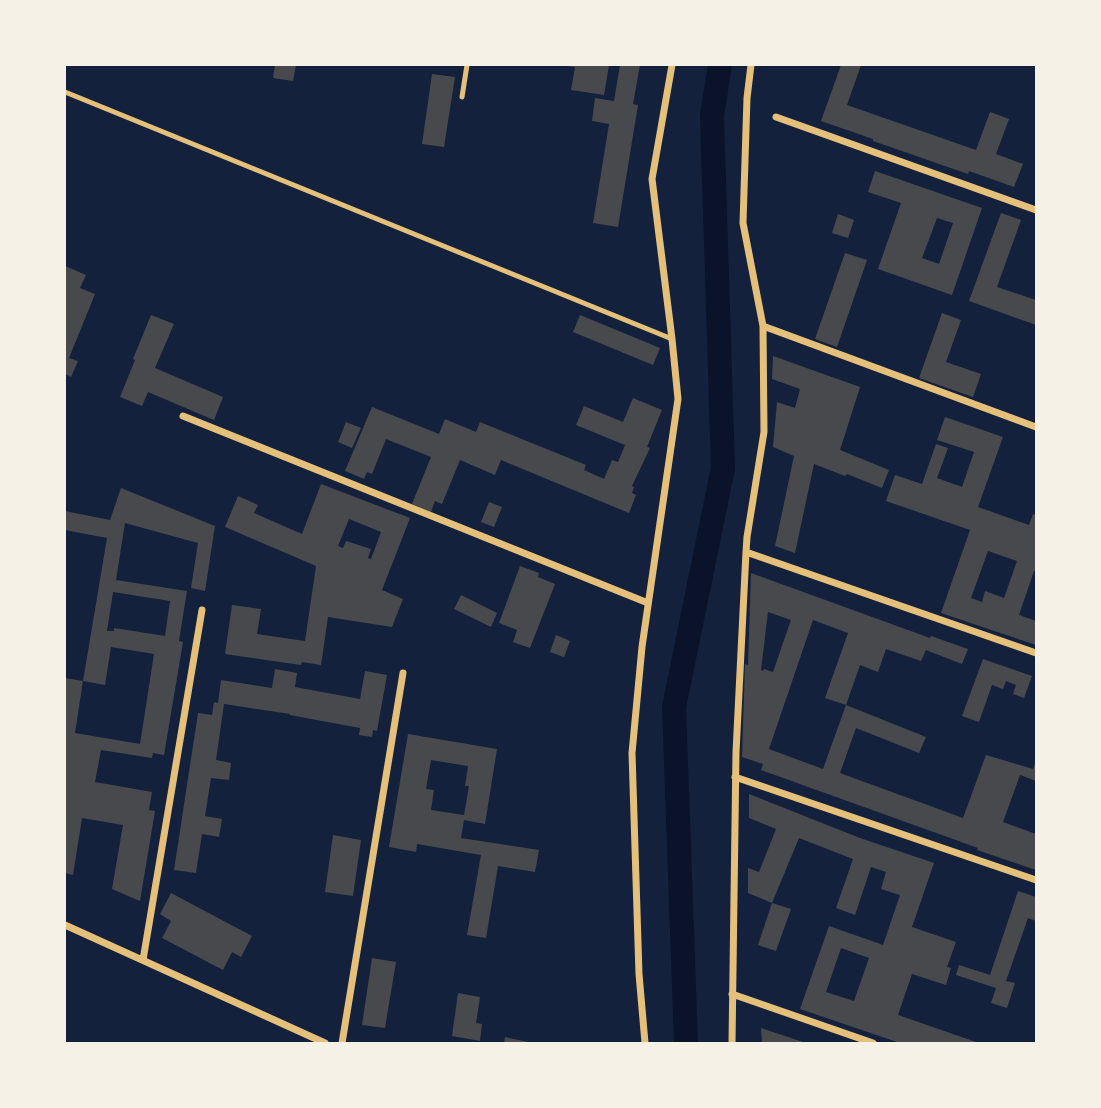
<!DOCTYPE html>
<html>
<head>
<meta charset="utf-8">
<style>
  body { margin:0 }
  #map { position:relative; width:1101px; height:1108px; overflow:hidden; background:#14213d; font-family:"Golos Text",sans-serif }
  canvas { display:block }
  .frame { position:absolute; inset:0; border:66px solid #f6f1e7; pointer-events:none }
</style>
</head>
<body>
<div id="map">
<canvas width="1101" height="1108"></canvas>
<div class="frame"></div>
</div>
<script>
const ctx = document.querySelector('canvas').getContext('2d');
ctx.lineJoin = 'round';
const poly = rows => new Path2D(rows.map(r => 'M' + r).join(''));
function trace(path, color, width, dash) { ctx.strokeStyle = color; ctx.lineWidth = width; ctx.lineCap = dash ? 'butt' : 'round'; ctx.setLineDash(dash || []); ctx.stroke(path); }
function paint(path, color) { ctx.fillStyle = color; ctx.fill(path, 'evenodd'); }
trace(poly([
  [686,1043,674,707,723,468,712,116,720,65]
]), '#0b132b', 24);
paint(poly([
  [275,65,296,65,293,81,273,78],
  [567,65,609,65,604,95,571,90,575,67,567,66],
  [620,65,640,65,633,104,638,105,618,227,593,223,609,124,592,121,595,98,614,101],
  [841,65,861,65,847,105,976,150,990,112,1009,119,996,154,1023,164,1014,187,969,171,968,174,873,141,873,139,821,121],
  [432,74,455,77,444,147,422,144],
  [875,171,982,208,952,295,878,269,901,203,868,192],
  [937,218,953,223,939,264,922,258],
  [1001,213,1021,220,997,287,1036,300,1036,325,969,301],
  [838,214,854,220,848,238,832,233],
  [845,253,867,260,837,347,815,339],
  [65,266,86,275,80,288,95,294,69,358,78,361,71,377,65,374],
  [942,313,961,320,946,362,981,374,973,397,919,378],
  [151,315,174,324,155,368,223,397,214,420,148,392,142,406,120,397,135,360,133,359],
  [580,315,660,348,653,365,573,332],
  [773,356,860,387,840,450,889,470,882,488,847,474,845,476,814,464,795,553,775,546,794,456,773,447,777,402,795,408,800,389,772,379],
  [633,398,662,410,647,447,650,448,632,486,634,487,632,493,636,495,629,513,501,460,495,475,460,460,442,504,435,501,431,512,412,504,431,457,386,439,372,474,367,472,364,479,345,471,372,407,439,434,445,419,476,432,480,422,586,465,584,470,604,479,612,460,618,462,625,445,576,425,584,406,623,422],
  [945,417,1003,437,978,507,1029,525,1033,514,1036,515,1036,571,1034,571,1019,615,1036,621,1036,645,941,613,970,530,886,501,895,475,922,484,936,444,948,448,937,478,962,487,974,452,937,440],
  [988,551,1017,561,1004,598,985,591,982,602,971,598],
  [346,422,361,428,352,448,338,442],
  [321,484,410,518,382,590,403,599,392,627,328,617,321,665,302,662,301,665,225,654,232,605,261,609,257,634,305,641,316,566,225,527,238,496,258,505,254,513,302,534],
  [349,519,381,532,371,559,368,558,371,549,346,541,343,548,338,546],
  [121,488,215,526,205,591,191,588,198,543,125,523,116,580,187,591,179,641,183,642,164,755,153,753,152,758,101,750,95,782,152,792,149,810,155,811,140,901,112,889,123,825,82,818,73,875,65,873,65,678,83,681,75,733,140,744,154,654,111,647,105,685,83,681,107,538,65,530,65,511,110,520],
  [113,592,170,601,165,636,114,628,114,631,107,631],
  [489,502,502,507,494,527,481,522],
  [520,566,539,573,538,577,555,584,530,648,513,642,517,630,499,623],
  [751,573,930,638,931,636,968,649,962,664,926,650,921,661,886,649,878,672,860,665,846,705,926,737,919,753,856,728,840,773,963,818,986,755,1033,769,1036,760,1036,781,1020,775,1003,822,1036,834,1036,870,977,850,978,848,761,770,763,764,742,757,745,664,748,665],
  [768,612,791,620,773,672,764,669,763,671,761,670],
  [813,620,848,633,825,698,846,705,823,769,769,749],
  [461,595,497,613,491,627,454,609],
  [556,635,570,641,564,657,550,652],
  [983,659,1032,676,1024,698,1013,694,1016,685,1006,681,1003,689,992,685,979,722,962,716],
  [275,669,297,673,295,687,360,699,365,671,387,675,377,731,373,730,372,737,359,735,360,728,290,715,290,714,224,704,216,760,231,763,229,780,211,778,205,816,222,819,219,837,202,834,196,873,174,870,198,713,212,715,214,702,218,703,221,680,272,688],
  [408,734,497,749,485,824,464,820,461,838,539,850,535,872,498,866,486,938,467,935,481,855,417,844,416,852,389,847],
  [431,760,468,766,465,786,469,786,464,815,431,810,434,790,426,789],
  [749,794,860,838,934,863,912,927,956,942,947,967,951,968,946,985,912,974,898,1015,979,1043,900,1043,800,1009,829,926,883,945,900,895,881,889,886,872,871,867,855,915,836,908,853,859,799,838,772,903,748,893,748,868,759,872,776,829,749,818],
  [841,948,869,958,854,1001,826,992],
  [333,835,361,840,353,896,325,892],
  [1018,891,1036,897,1036,921,1028,918,1006,981,1015,983,1007,1008,991,1003,996,988,956,975,959,965,990,975],
  [171,893,252,936,241,957,232,952,223,970,162,938,171,921,160,914],
  [772,903,791,909,776,951,758,945],
  [372,958,396,962,385,1028,362,1025],
  [458,993,480,997,476,1023,482,1024,480,1041,452,1036],
  [761,1028,806,1043,762,1043],
  [505,1037,528,1042,528,1043,504,1043]
]), '#48494c');
trace(poly([
  [65,92,672,339],
  [462,97,467,65]
]), '#e5c07b', 5);
trace(poly([
  [776,117,1036,210],
  [763,326,1036,427],
  [183,416,648,603],
  [746,552,1036,653],
  [735,777,1036,880],
  [65,925,325,1043],
  [143,960,202,610],
  [732,994,873,1043],
  [342,1043,403,673],
  [645,1043,639,974,632,753,642,647,678,399,672,339,652,179,672,65],
  [732,1043,736,752,746,552,747,537,764,432,763,326,743,223,747,98,751,65]
]), '#e5c07b', 7);
</script>
</body>
</html>
